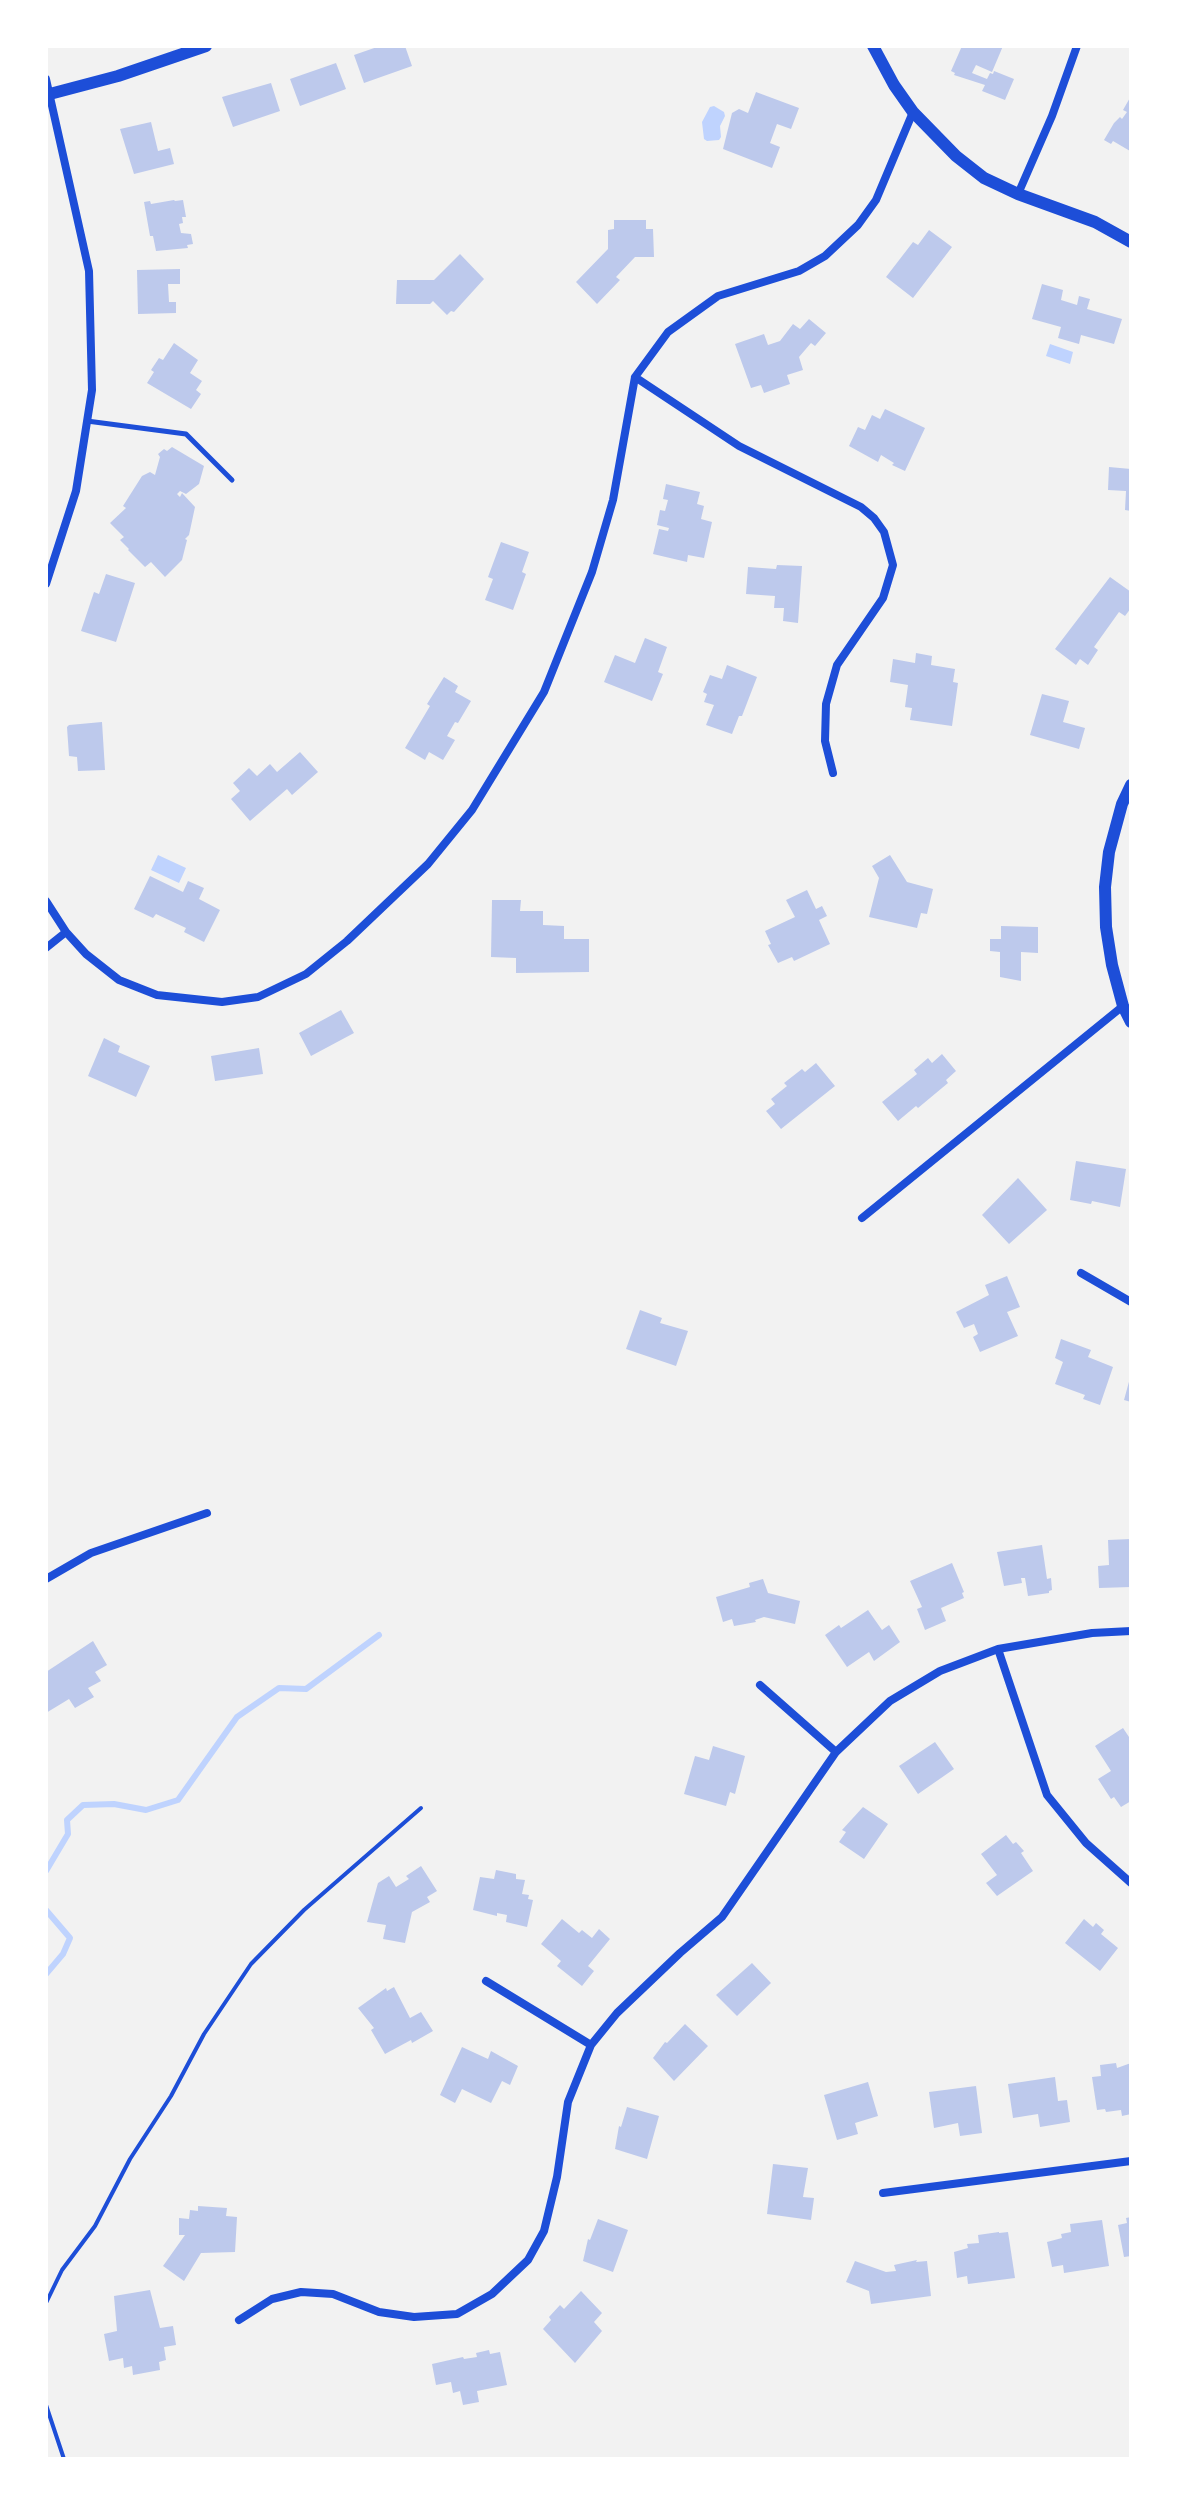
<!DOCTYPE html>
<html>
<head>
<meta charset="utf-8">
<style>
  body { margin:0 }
  #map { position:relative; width:1177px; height:2505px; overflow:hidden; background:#f2f2f2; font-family:Overpass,sans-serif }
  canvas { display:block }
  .frame { position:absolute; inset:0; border:48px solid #fff; pointer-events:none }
</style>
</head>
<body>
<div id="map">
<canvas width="1177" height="2505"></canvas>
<div class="frame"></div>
</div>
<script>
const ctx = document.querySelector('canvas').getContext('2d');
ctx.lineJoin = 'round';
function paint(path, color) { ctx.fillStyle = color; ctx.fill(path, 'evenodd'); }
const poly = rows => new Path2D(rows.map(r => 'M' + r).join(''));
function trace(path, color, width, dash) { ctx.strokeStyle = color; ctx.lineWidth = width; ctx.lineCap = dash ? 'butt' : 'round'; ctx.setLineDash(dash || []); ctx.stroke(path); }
paint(poly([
  [714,106,724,112,725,116,720,126,721,137,719,140,707,141,704,139,702,122,710,107],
  [1050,344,1073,352,1070,364,1046,356],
  [158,855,186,868,179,883,151,870]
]), '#bfd3fe');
trace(poly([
  [46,1871,68,1834,67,1820,83,1805,114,1804,146,1810,178,1800,237,1717,279,1688,306,1689,379,1635],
  [46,1910,70,1938,63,1954,46,1974]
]), '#bfd3fe', 6);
paint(poly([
  [380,46,405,46,412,66,364,83,354,55],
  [962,46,1003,46,992,72,976,65,972,73,987,79,990,73,993,74,994,71,1014,79,1005,100,982,91,985,85,954,75,955,73,951,71],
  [336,63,346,89,300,106,290,79],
  [271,83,280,111,233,127,222,97],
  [756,92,799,108,791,129,777,124,770,143,780,147,772,168,723,149,732,113,739,109,748,113],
  [1131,96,1131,149,1130,151,1113,141,1111,144,1104,140,1114,123,1120,117,1122,119,1127,112,1123,110],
  [151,122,158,151,170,148,174,164,134,174,120,129],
  [174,200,175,201,183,200,186,217,182,217,183,223,179,224,181,233,191,234,193,244,187,245,188,248,156,251,153,236,150,236,144,202,150,201,151,204],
  [614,220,646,220,646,229,653,229,654,257,635,257,616,277,620,280,597,304,576,282,608,249,608,230,614,229],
  [929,230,952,247,913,298,886,277,913,242,918,245],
  [460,254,484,279,454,312,451,311,447,315,433,301,430,304,396,304,397,280,434,280],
  [180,269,180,284,168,284,169,302,176,302,176,313,138,314,137,270],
  [1042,284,1063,290,1061,300,1077,305,1079,296,1090,299,1087,309,1122,319,1114,344,1081,335,1079,344,1058,338,1061,327,1032,319],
  [809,319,826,333,815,346,811,343,799,357,803,370,787,375,790,384,764,393,761,385,751,388,735,344,764,334,768,345,780,341,793,324,800,329],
  [174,343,198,360,190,373,202,381,196,390,201,394,191,409,147,383,154,372,151,370,159,358,163,360],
  [885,409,925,428,905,471,892,465,894,463,881,455,878,462,849,446,858,427,865,430,872,415,880,419],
  [172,447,204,466,199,484,186,494,180,491,177,494,180,497,182,493,195,507,189,535,185,539,187,540,182,560,165,577,151,562,145,567,128,550,129,549,120,540,124,537,110,523,126,508,123,506,142,476,150,472,155,475,160,457,158,454,164,449,167,451],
  [1109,467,1131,469,1131,511,1125,510,1126,491,1108,490],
  [666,484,700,492,697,504,704,506,701,519,712,522,704,558,688,555,687,562,653,554,659,529,668,531,669,528,657,525,660,510,665,511,668,500,663,499],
  [501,542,529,552,522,572,526,574,513,610,485,600,493,579,488,577],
  [777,565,802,566,798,623,783,621,784,608,774,608,775,596,746,594,748,567,776,569],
  [106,574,135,583,116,642,81,631,94,592,99,594],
  [1110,577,1131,592,1131,608,1125,616,1119,612,1094,647,1098,650,1088,665,1080,659,1076,665,1055,649],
  [645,638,667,647,658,672,663,674,652,701,604,682,615,655,635,663],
  [916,653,932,656,931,665,955,669,953,682,958,683,952,726,910,720,912,708,905,707,908,685,890,682,893,659,915,663],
  [727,665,757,677,742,716,739,716,732,734,706,725,714,705,704,702,707,694,703,692,710,675,722,679],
  [444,677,458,686,455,692,471,701,458,723,455,722,447,736,455,740,443,760,429,752,425,760,405,748,430,706,427,704],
  [1042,694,1069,701,1063,722,1085,728,1079,749,1030,735],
  [102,722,105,770,78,771,77,757,69,756,67,727,69,725],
  [300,752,318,772,292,795,287,789,250,821,231,799,240,791,233,783,249,768,257,776,270,764,277,772],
  [890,855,907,882,933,889,927,914,921,913,917,928,869,917,879,878,872,866],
  [150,876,183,892,188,881,204,888,199,899,220,910,204,942,184,932,186,928,156,914,153,918,134,909],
  [807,890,816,909,822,906,827,916,819,920,830,944,794,961,792,957,778,963,768,945,771,944,765,931,795,917,786,900],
  [492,900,521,900,520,911,543,911,543,925,564,926,564,939,589,939,589,972,516,973,516,958,491,957],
  [1001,926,1038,927,1038,953,1021,952,1021,981,1000,977,1000,952,990,951,990,939,1001,939],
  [341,1010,354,1033,311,1056,299,1033],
  [104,1038,120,1046,118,1052,150,1066,136,1097,88,1076],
  [259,1048,263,1074,215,1081,211,1056],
  [942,1054,956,1071,946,1080,948,1083,918,1108,916,1106,898,1121,882,1102,917,1074,914,1070,928,1058,932,1063],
  [816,1063,835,1086,781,1129,766,1111,775,1104,771,1099,787,1086,784,1083,802,1069,805,1072],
  [1076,1161,1126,1169,1120,1207,1092,1201,1091,1204,1070,1200],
  [1018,1178,1047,1210,1009,1244,982,1215],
  [1007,1276,1020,1307,1007,1312,1018,1336,980,1352,973,1337,978,1334,974,1324,964,1328,956,1312,989,1295,985,1285],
  [640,1310,662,1318,660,1323,688,1331,676,1366,626,1349],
  [1061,1339,1091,1350,1088,1357,1113,1367,1100,1405,1083,1399,1085,1395,1055,1384,1063,1362,1055,1358],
  [1130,1378,1131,1378,1131,1402,1124,1400],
  [1131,1539,1131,1587,1099,1588,1098,1566,1109,1565,1108,1540],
  [1042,1545,1047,1579,1051,1578,1052,1590,1049,1591,1049,1593,1028,1596,1025,1578,1021,1578,1022,1583,1004,1586,997,1552],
  [952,1563,964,1592,962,1593,964,1598,941,1608,946,1621,925,1630,917,1609,922,1607,910,1581],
  [763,1579,768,1593,800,1601,795,1624,764,1617,755,1620,756,1622,734,1626,732,1619,723,1622,716,1597,750,1587,749,1583],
  [868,1610,882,1630,889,1625,900,1642,874,1661,869,1652,847,1667,825,1635,839,1625,841,1628],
  [93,1641,107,1665,95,1672,101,1681,88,1688,94,1697,75,1708,69,1699,46,1713,46,1672],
  [1123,1728,1131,1740,1131,1801,1121,1807,1114,1797,1111,1799,1098,1779,1111,1771,1095,1746],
  [935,1742,954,1769,918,1794,899,1766],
  [713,1746,745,1756,735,1794,730,1792,726,1806,684,1794,695,1756,709,1760],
  [863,1807,888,1824,864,1859,839,1842,846,1832,842,1830],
  [1006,1835,1013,1844,1016,1842,1024,1851,1021,1853,1033,1871,997,1896,986,1883,997,1875,981,1854],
  [421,1866,437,1891,427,1897,430,1902,412,1912,405,1943,383,1939,386,1925,367,1922,378,1883,389,1876,396,1887,409,1879,406,1876],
  [496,1870,516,1874,516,1879,525,1880,522,1894,529,1895,528,1899,533,1900,527,1927,506,1922,507,1915,497,1913,497,1916,473,1910,480,1877,494,1879],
  [562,1919,579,1933,582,1930,592,1938,599,1929,610,1939,588,1966,594,1971,582,1986,557,1966,561,1961,541,1944],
  [1084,1919,1093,1927,1096,1923,1104,1930,1101,1934,1118,1948,1100,1971,1065,1943],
  [752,1963,771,1983,737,2016,716,1995],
  [394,1987,410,2018,421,2012,433,2031,412,2043,411,2040,385,2054,371,2030,374,2028,358,2008,386,1988,387,1991],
  [685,2024,708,2046,674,2081,653,2058,665,2042,667,2043],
  [462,2047,488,2059,491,2051,518,2066,510,2085,502,2081,491,2103,462,2089,455,2103,440,2095],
  [1116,2063,1117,2068,1131,2063,1131,2114,1122,2116,1121,2110,1106,2112,1105,2109,1097,2110,1092,2077,1101,2076,1100,2065],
  [1055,2077,1058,2101,1067,2100,1070,2122,1040,2127,1038,2114,1013,2118,1008,2084],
  [868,2082,878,2116,855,2123,858,2134,837,2140,824,2095],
  [976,2086,982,2133,960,2136,958,2123,934,2128,929,2092],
  [627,2107,659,2116,647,2159,615,2149,619,2126,621,2127],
  [773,2164,808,2168,803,2197,814,2198,811,2220,767,2214],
  [198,2206,227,2208,226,2216,237,2217,235,2252,201,2253,184,2281,163,2266,185,2235,179,2235,179,2218,189,2219,190,2210,198,2211],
  [1131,2217,1131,2256,1124,2257,1118,2225,1127,2223,1126,2218],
  [598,2219,628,2230,613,2272,583,2261,588,2239,590,2240],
  [1102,2220,1109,2266,1064,2273,1063,2265,1052,2267,1047,2242,1062,2238,1061,2234,1071,2232,1070,2224],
  [999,2232,999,2233,1008,2232,1015,2278,968,2284,967,2276,957,2278,954,2252,968,2248,967,2244,979,2243,978,2235],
  [917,2260,916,2262,927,2261,931,2296,871,2304,869,2291,846,2282,855,2261,886,2272,896,2271,894,2265],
  [150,2290,160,2328,173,2326,176,2345,164,2347,166,2360,159,2362,160,2370,133,2375,132,2366,124,2368,123,2358,109,2361,104,2334,117,2331,114,2296],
  [581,2291,602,2313,594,2322,602,2331,575,2363,543,2329,551,2320,549,2317,560,2305,564,2309],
  [489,2350,490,2354,500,2352,507,2385,477,2391,479,2402,463,2405,460,2391,453,2393,451,2382,436,2385,432,2364,463,2357,464,2359,477,2357,476,2353]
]), '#bdc9ec');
trace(poly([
  [46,2303,62,2270,95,2226,130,2159,171,2096,204,2034,251,1964,304,1910,421,1808],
  [46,2405,64,2459]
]), '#1d4ed8', 4);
trace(poly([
  [87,421,186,434,232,480]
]), '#1d4ed8', 5);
trace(poly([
  [46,79,89,271,92,390,76,491,46,584],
  [1018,194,1052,116,1077,46],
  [635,377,739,446,861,507,874,518,884,532,893,565,883,598,837,665,826,704,825,741,833,773],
  [46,901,66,932,86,954,119,980,157,995,222,1002,258,997,306,974,347,941,428,864,472,810,544,692,592,572,613,500,635,377,668,332,718,296,799,271,825,256,858,225,876,200,913,112],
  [46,948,66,932],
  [862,1218,1123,1006],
  [1081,1273,1131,1302],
  [46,1579,91,1553,207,1513],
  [998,1649,1047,1795,1086,1843,1131,1883],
  [760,1685,836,1752],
  [486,1981,591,2045],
  [883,2193,1131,2161],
  [239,2320,272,2299,301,2292,333,2294,379,2312,414,2317,457,2314,492,2294,528,2260,544,2231,557,2177,568,2102,591,2045,617,2013,680,1953,722,1917,836,1752,890,1701,940,1671,998,1649,1092,1633,1131,1631]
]), '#1d4ed8', 8);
trace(poly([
  [873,46,894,85,913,112,956,156,984,178,1018,194,1095,222,1131,242],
  [46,95,118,76,206,46],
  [1131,785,1122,804,1109,852,1105,887,1106,927,1112,965,1123,1006,1131,1022]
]), '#1d4ed8', 12);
</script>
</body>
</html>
